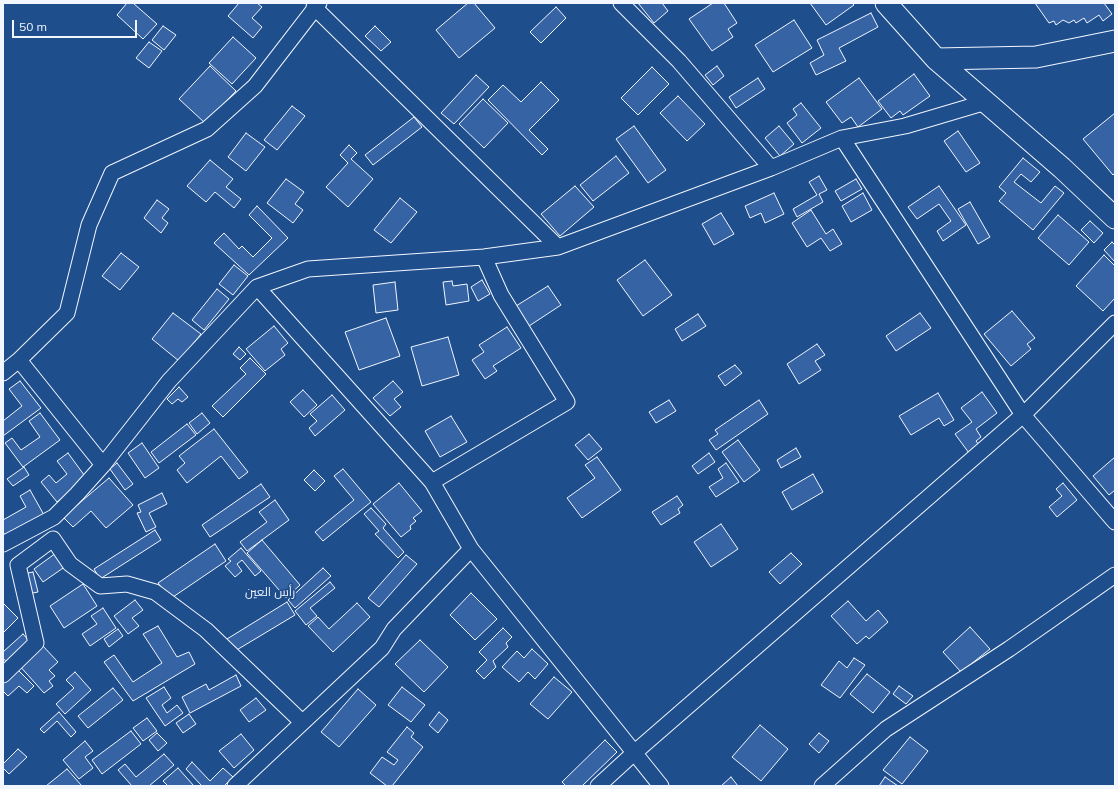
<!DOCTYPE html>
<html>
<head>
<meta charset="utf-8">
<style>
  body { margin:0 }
  #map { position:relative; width:1118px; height:789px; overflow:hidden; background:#1f4e8c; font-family:Mulish,sans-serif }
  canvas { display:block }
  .frame { position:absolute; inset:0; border:4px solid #f2f6ff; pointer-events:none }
  .scale { position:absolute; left:12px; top:20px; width:125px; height:18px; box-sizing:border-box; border:2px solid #f2f6ff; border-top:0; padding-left:5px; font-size:12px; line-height:14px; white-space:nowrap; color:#f2f6ff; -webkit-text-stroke:3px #1f4e8c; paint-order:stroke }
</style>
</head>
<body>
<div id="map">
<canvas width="1118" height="789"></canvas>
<div class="frame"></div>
<div class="scale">50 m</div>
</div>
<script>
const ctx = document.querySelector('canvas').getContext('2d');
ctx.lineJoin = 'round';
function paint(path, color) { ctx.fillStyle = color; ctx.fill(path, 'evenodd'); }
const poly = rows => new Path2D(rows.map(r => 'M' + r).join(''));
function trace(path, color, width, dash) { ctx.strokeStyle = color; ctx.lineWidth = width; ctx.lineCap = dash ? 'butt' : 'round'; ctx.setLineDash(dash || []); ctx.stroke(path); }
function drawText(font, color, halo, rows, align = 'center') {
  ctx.font = font + ' Mulish,Cairo,sans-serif'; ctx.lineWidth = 3; ctx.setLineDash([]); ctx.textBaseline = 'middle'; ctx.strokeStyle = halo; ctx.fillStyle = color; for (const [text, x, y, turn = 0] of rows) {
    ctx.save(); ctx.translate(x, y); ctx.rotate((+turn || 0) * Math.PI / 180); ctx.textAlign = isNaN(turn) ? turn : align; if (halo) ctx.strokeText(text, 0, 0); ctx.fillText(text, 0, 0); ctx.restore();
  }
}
const building = poly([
  [127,3,133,3,157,24,143,39,117,15,127,3],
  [239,3,257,3,262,7,252,18,262,27,253,38,228,16,239,3],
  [468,3,474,3,495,28,459,58,436,30,468,3],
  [638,3,662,3,668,11,654,23,638,3],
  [713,3,724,3,737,23,728,29,733,37,712,51,689,19,713,3],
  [810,3,852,3,854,5,826,25,810,3],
  [1035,3,1104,3,1112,14,1103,21,1099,15,1087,23,1084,18,1076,23,1074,20,1069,23,1063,20,1056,25,1054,21,1049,23,1035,3],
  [556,7,566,18,541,43,530,32,556,7],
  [871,13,878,27,839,48,846,61,816,75,810,63,824,55,817,40,871,13],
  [794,20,812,48,773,72,755,45,794,20],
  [163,26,176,35,164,50,152,40,163,26],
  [375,26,391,42,381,51,365,36,375,26],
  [233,37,256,58,232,84,209,63,233,37],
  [149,42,162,51,149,68,136,58,149,42],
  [210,66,236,91,205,123,179,99,210,66],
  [717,66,724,76,713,85,705,75,717,66],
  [652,67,669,84,638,115,621,98,652,67],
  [914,74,930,96,903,115,900,111,891,118,878,101,914,74],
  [476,75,489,87,454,124,441,113,476,75],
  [758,78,765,89,736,108,729,97,758,78],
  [859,78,882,109,858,127,851,117,842,123,826,102,859,78],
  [541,82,559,100,529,130,548,149,542,155,488,100,503,85,521,102,541,82],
  [678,96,705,124,687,141,660,113,678,96],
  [483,99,508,123,484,148,459,124,483,99],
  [801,103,821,128,802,143,787,123,797,115,793,109,801,103],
  [292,106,305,116,277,150,264,140,292,106],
  [1115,113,1115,173,1113,175,1083,139,1115,113],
  [414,117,422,127,373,165,365,155,414,117],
  [634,126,666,170,648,183,616,139,634,126],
  [779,126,794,144,780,156,765,138,779,126],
  [958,131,980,163,966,172,944,141,958,131],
  [246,133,265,147,246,171,228,157,246,133],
  [349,145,357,153,351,159,373,179,348,207,326,187,348,163,340,155,349,145],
  [616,156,629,173,593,201,580,185,616,156],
  [1023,158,1040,172,1031,182,1021,174,1014,182,1041,203,1055,186,1064,193,1033,230,999,201,1006,193,999,187,1023,158],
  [210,160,233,179,226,187,241,199,234,208,215,192,206,202,187,186,210,160],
  [819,176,827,190,819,194,823,202,797,217,793,209,817,195,809,182,819,176],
  [286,179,304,192,295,204,303,210,293,223,267,203,286,179],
  [856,179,862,189,841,201,835,191,856,179],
  [575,186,594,207,560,236,541,214,575,186],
  [939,186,966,225,943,241,937,231,951,221,939,204,917,219,908,207,939,186],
  [774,193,784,214,765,223,761,213,750,218,745,206,774,193],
  [863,193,872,210,851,222,842,206,863,193],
  [400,198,417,212,391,243,374,230,400,198],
  [157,200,169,209,162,218,168,223,161,233,144,218,157,200],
  [970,202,990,237,978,244,958,209,970,202],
  [257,206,288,238,249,275,214,243,224,233,239,249,242,246,253,257,272,238,249,215,257,206],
  [811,210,826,234,833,229,842,244,830,251,821,238,807,247,792,223,811,210],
  [721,213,734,234,714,245,702,224,721,213],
  [1058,215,1089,242,1069,265,1038,238,1058,215],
  [1090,221,1103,233,1094,243,1081,230,1090,221],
  [1112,242,1115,245,1115,262,1104,250,1112,242],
  [121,253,139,267,120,290,102,276,121,253],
  [1104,255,1115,266,1115,298,1103,311,1076,286,1104,255],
  [645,260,672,295,643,316,617,280,645,260],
  [234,265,248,276,233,295,219,284,234,265],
  [482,280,490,294,478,301,471,287,482,280],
  [452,281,453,286,467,284,469,301,446,305,443,282,452,281],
  [395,282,398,310,376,313,373,285,395,282],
  [548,286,561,305,529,326,516,306,548,286],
  [217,289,229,299,204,330,192,320,217,289],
  [1012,311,1035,338,1027,344,1031,349,1011,366,984,334,1012,311],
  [173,313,201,334,179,361,152,339,173,313],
  [920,313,931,328,896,351,886,336,920,313],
  [698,314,706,326,682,341,675,329,698,314],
  [386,318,400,356,359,370,345,332,386,318],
  [274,326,288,343,281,349,285,355,265,371,246,349,274,326],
  [507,327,521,348,493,366,497,371,485,379,472,360,484,352,479,345,507,327],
  [448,337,459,375,422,386,411,347,448,337],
  [817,344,825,355,815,361,821,370,799,384,787,364,817,344],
  [239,347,246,354,240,360,233,354,239,347],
  [250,358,266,374,223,417,212,406,246,374,240,368,250,358],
  [735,365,742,373,725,386,718,376,735,365],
  [20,381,41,408,3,436,3,421,22,406,9,389,20,381],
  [393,381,403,392,394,399,401,407,390,416,373,398,393,381],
  [179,387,188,397,182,402,178,399,172,404,167,399,179,387],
  [303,390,317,405,304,417,290,402,303,390],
  [982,392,997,413,976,429,981,437,976,441,979,445,969,453,955,434,972,422,961,408,982,392],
  [938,393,954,420,944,426,939,418,911,435,899,416,938,393],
  [332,395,345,410,315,436,309,428,317,421,310,414,332,395],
  [669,400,676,411,656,423,649,412,669,400],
  [759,400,768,414,716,450,709,440,718,434,715,430,759,400],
  [40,413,60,440,23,467,5,443,12,438,21,450,40,437,29,421,40,413],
  [202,413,210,423,197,434,189,423,202,413],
  [451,416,467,442,440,457,425,431,451,416],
  [187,424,196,435,159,463,151,452,187,424],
  [214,429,248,472,239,479,221,456,187,483,177,470,185,463,179,456,214,429],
  [589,434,602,449,588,460,575,445,589,434],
  [738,440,760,470,744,482,722,452,738,440],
  [142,443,159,468,145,478,128,453,142,443],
  [796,448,801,457,781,468,777,460,796,448],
  [68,453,87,479,57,502,41,482,49,475,56,483,67,474,57,461,68,453],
  [709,453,715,462,698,474,692,466,709,453],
  [597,457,621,490,582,518,567,498,595,478,585,465,597,457],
  [1115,457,1115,490,1109,495,1093,476,1115,457],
  [117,463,133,484,125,490,110,469,117,463],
  [726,463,739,482,716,497,709,487,723,478,718,469,726,463],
  [24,467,29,475,13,486,7,479,24,467],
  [343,469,371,502,323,541,315,532,354,500,334,476,343,469],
  [314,470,325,481,315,491,304,480,314,470],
  [813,474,823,492,792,510,782,492,813,474],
  [109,478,133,505,106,528,91,511,73,527,63,517,109,478],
  [399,483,422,511,413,518,416,521,410,526,411,529,401,537,373,504,399,483],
  [1063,483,1077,500,1057,517,1049,507,1062,496,1056,489,1063,483],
  [261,484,270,497,210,537,202,525,261,484],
  [30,490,44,515,6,537,3,532,3,520,26,507,20,496,30,490],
  [162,493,167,504,149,513,156,527,146,532,137,513,141,512,138,505,162,493],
  [677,496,683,505,678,509,680,513,661,525,652,512,677,496],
  [275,500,289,520,247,551,240,542,267,522,259,512,275,500],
  [371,508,386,524,383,528,404,552,398,558,375,534,379,531,364,514,371,508],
  [721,524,738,549,711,567,694,542,721,524],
  [155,530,161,540,100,579,94,569,155,530],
  [262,540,300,585,286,598,247,553,262,540],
  [215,544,226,561,170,599,158,583,215,544],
  [241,548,261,571,255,576,242,560,237,564,242,571,235,577,225,566,231,561,228,559,241,548],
  [56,553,66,566,43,582,34,569,56,553],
  [791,553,802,564,780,584,769,572,791,553],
  [406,555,417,564,379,607,368,598,406,555],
  [323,568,331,576,295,608,288,600,323,568],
  [33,572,38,592,28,594,23,574,33,572],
  [330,582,335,588,310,608,317,616,306,625,295,611,330,582],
  [83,584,97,606,64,628,50,606,83,584],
  [471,593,497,619,475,640,450,615,471,593],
  [135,600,143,610,132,618,139,626,128,634,114,616,135,600],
  [848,601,866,621,878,610,888,622,869,639,866,636,857,644,831,616,848,601],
  [287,602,295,615,235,651,227,639,287,602],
  [3,603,18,618,3,633,3,603],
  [357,603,370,617,333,652,308,626,318,617,329,629,357,603],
  [103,608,116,628,90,646,82,634,97,624,91,616,103,608],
  [158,626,177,657,189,652,195,664,133,701,104,662,114,655,133,682,162,663,143,634,158,626],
  [970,627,990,649,961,672,943,652,970,627],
  [503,628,512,637,506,643,508,647,493,661,496,667,484,679,476,671,487,660,479,652,503,628],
  [118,629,123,636,109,647,104,639,118,629],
  [23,634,31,643,8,664,3,658,3,652,23,634],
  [420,640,448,667,424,692,395,664,420,640],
  [41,644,58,662,49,670,55,676,49,681,53,686,44,693,18,664,41,644],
  [532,649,548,664,535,679,528,672,519,682,502,667,517,651,524,658,532,649],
  [854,658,865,665,840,698,821,685,839,661,847,668,854,658],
  [17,669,34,686,27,693,19,686,8,696,3,691,3,684,17,669],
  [75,672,91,690,65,714,56,704,74,688,66,680,75,672],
  [867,674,890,692,873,713,850,694,867,674],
  [236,675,241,686,190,713,182,697,206,684,209,690,236,675],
  [554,677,572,692,548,719,530,704,554,677],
  [899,686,913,696,906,704,893,694,899,686],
  [164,687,171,698,162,705,167,713,177,705,183,713,165,726,146,698,164,687],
  [402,687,425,705,411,722,388,705,402,687],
  [113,688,123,700,88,728,78,716,113,688],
  [358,689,376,705,339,747,321,732,358,689],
  [256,698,266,710,249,722,240,710,256,698],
  [59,712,76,732,71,737,57,721,44,733,40,729,59,712],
  [439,712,448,720,438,733,429,725,439,712],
  [189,714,196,724,183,733,176,723,189,714],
  [147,718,157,731,143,741,133,728,147,718],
  [760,725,788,749,761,781,732,757,760,725],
  [407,727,414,733,411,737,423,747,392,786,387,786,370,773,382,757,394,765,398,760,387,752,407,727],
  [131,731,141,744,102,774,92,760,131,731],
  [157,733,167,743,158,751,149,740,157,733],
  [819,733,829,741,819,753,809,744,819,733],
  [241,734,254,750,234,768,219,751,241,734],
  [910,737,928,751,902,784,883,770,910,737],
  [605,740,617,752,582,786,566,786,562,782,605,740],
  [85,741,93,751,85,757,93,768,79,779,63,760,85,741],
  [18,749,27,757,9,774,3,768,3,764,18,749],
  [164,754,174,765,149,786,132,786,118,770,125,764,136,777,164,754],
  [192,762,210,781,223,768,233,777,224,786,202,786,186,769,192,762],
  [178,768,194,786,168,786,163,781,178,768],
  [67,769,82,786,46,786,67,769],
  [731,777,738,786,721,786,731,777],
  [885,777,898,786,879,786,885,777]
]);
paint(building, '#3563a3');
trace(building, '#f2f6ff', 1);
const street = poly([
  [621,3,679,61,771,168],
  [314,7,558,247],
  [842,138,1023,415,1115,522],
  [257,287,432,482,567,402,501,295,484,257],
  [19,360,67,313,89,225,112,173,207,129,255,86,319,3],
  [3,373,19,360,103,465,77,494,54,517,3,544],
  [103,465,169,381,257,287,308,269,484,257,558,247,771,168,842,138,905,126,986,102],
  [432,482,471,549,661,786],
  [3,675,36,643,18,565,53,539,70,564,100,586,127,584,155,592,206,630,302,722],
  [235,786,382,648,394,629,471,549],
  [598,786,634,753,1023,415,1115,323],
  [822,786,886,729,1009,649,1115,575]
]);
const secondary = poly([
  [886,3,936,59,1062,168,1115,218],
  [936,59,1036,57,1115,41]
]);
trace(street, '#f2f6ff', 17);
trace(secondary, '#f2f6ff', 23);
trace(street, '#1f4e8c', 15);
trace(secondary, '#1f4e8c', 21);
drawText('12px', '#f2f6ff', '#1f4e8c', [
  ["رأس العين",270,592]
]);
</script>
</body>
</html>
